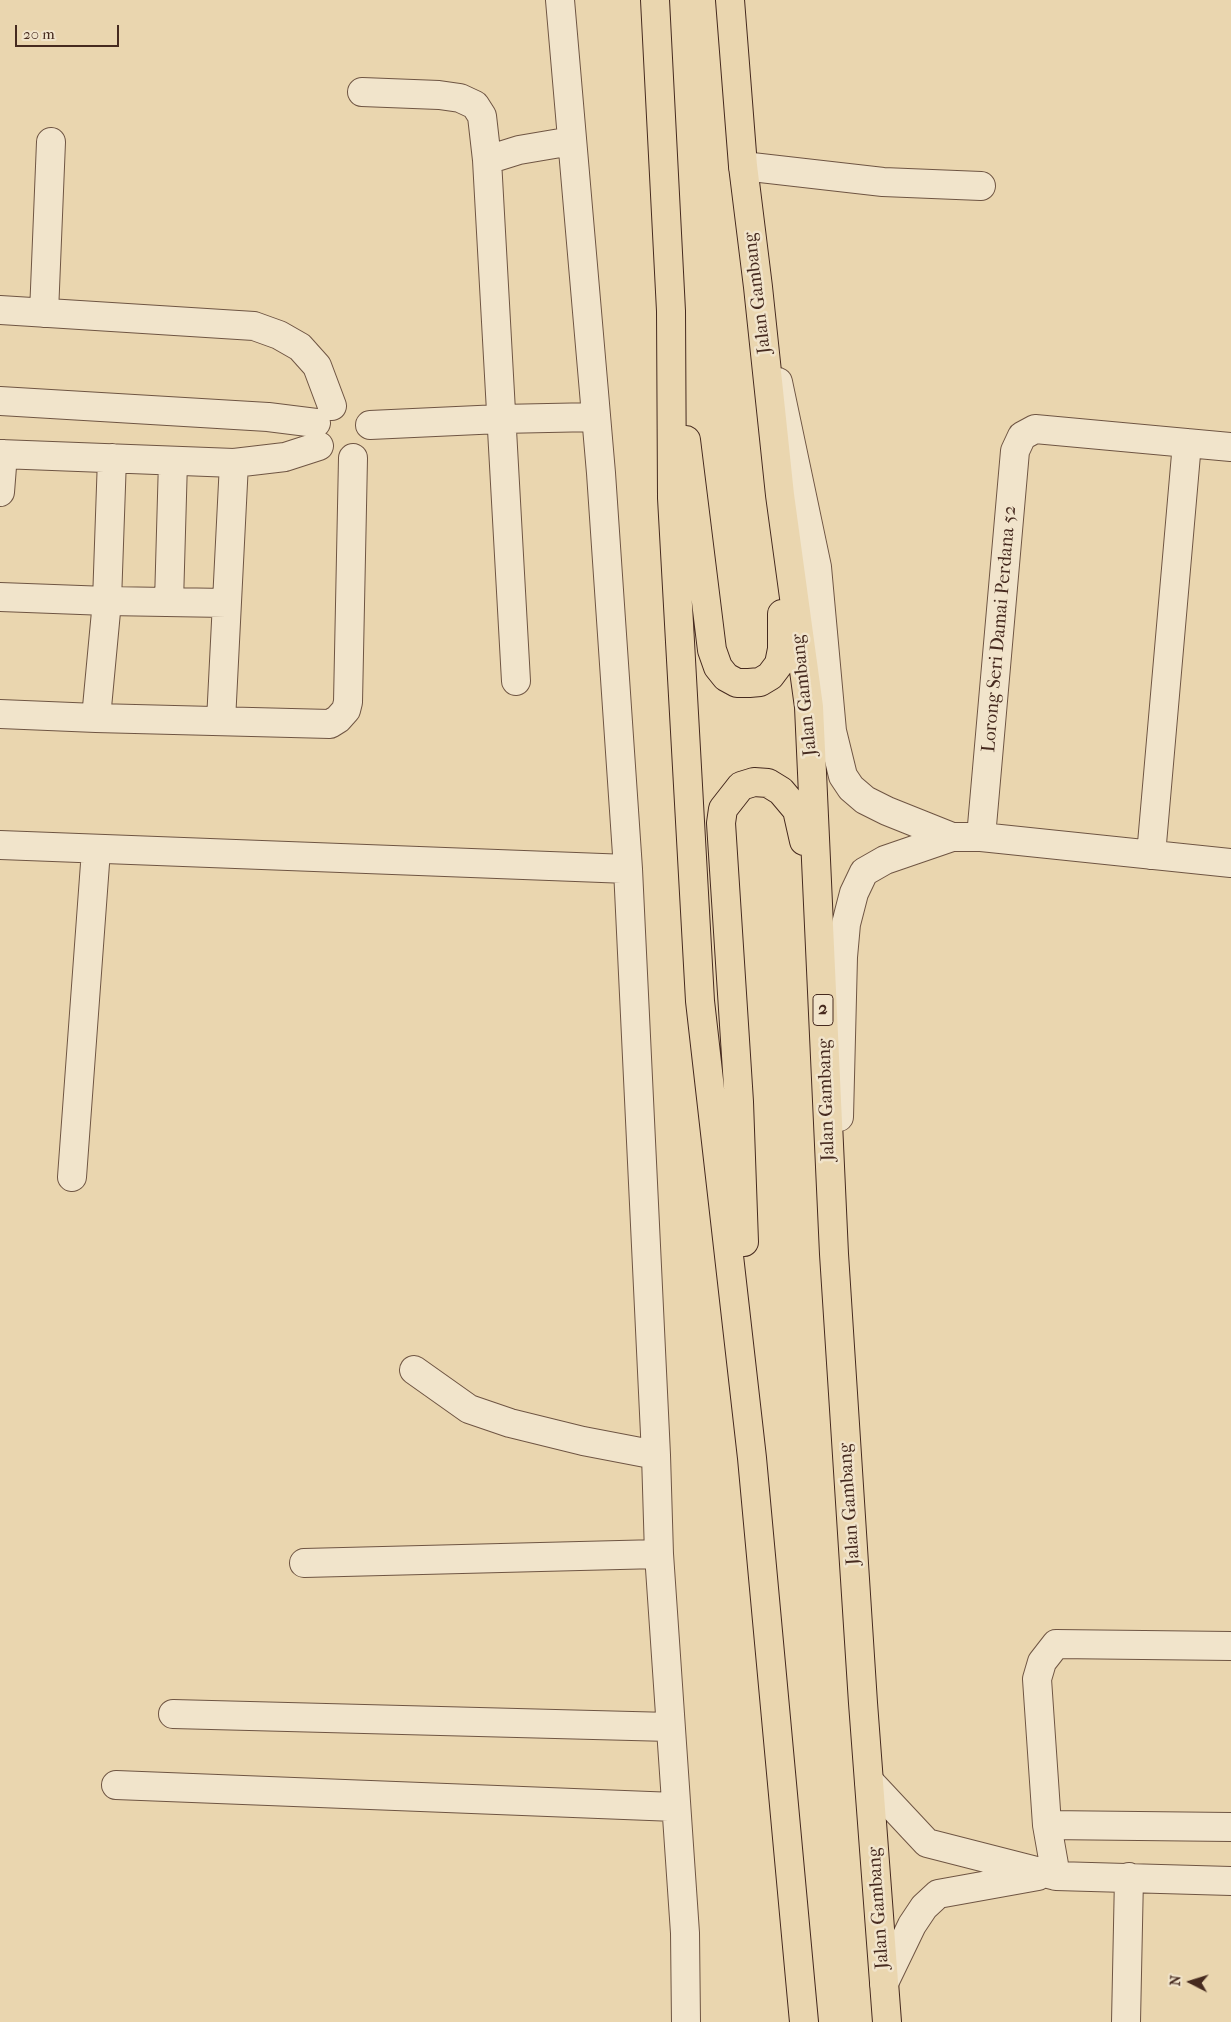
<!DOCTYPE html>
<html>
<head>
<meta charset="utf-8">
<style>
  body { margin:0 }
  #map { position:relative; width:1231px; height:2022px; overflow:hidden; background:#ead6af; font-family:"IM FELL French Canon",serif }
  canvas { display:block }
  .north { position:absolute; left:1166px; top:1957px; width:50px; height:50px; -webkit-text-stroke:4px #f1e4cb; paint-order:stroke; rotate:275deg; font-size:14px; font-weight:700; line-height:20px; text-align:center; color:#462a1f }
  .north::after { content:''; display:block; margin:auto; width:18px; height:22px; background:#462a1f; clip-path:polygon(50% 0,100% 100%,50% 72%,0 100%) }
  .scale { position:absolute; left:15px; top:25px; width:104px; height:22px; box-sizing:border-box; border:2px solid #462a1f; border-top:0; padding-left:6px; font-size:15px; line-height:18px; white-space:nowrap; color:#462a1f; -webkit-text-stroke:4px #f1e4cb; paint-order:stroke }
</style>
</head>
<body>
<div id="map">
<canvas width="1231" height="2022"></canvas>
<div class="north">N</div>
<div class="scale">20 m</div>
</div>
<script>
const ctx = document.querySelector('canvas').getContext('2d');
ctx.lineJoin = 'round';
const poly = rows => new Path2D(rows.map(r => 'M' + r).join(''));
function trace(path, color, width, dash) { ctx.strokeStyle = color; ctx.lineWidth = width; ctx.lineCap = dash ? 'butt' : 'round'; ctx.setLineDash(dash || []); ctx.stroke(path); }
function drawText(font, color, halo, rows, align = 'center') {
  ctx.font = font + ' "IM FELL French Canon",serif'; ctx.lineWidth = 5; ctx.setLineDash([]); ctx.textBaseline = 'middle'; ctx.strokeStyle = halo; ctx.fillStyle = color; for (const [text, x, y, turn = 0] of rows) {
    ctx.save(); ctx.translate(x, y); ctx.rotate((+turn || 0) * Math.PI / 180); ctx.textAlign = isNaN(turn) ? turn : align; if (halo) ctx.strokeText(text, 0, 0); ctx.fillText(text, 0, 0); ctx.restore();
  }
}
const minor = poly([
  [560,0,601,473,628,869,656,1455,659,1554,685,1933,686,2022],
  [362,92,439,95,460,98,475,105,482,116,487,160,516,681],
  [487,160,519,150,572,141],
  [743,166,883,182,981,186],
  [0,310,254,326,279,335,300,347,317,366,332,406],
  [44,313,51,142],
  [778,382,817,567,832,731,843,776,851,788,865,800,887,811,952,837,981,837,1231,863],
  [0,401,268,417,316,423],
  [370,425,500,419,596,417],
  [0,454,234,463,285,457,319,446],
  [0,492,3,454],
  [0,597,107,601,226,603],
  [169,602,173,461],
  [0,714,96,718,330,724,338,719,346,710,348,702,353,458],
  [96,718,107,601,112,458],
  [221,721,234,463],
  [981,837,1015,451,1022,436,1035,429,1231,447],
  [0,845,628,869],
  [1151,855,1187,443],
  [839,1117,843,957,846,924,854,893,864,872,885,860,952,837],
  [72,1177,96,850],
  [414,1370,469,1409,510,1423,583,1441,656,1455],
  [304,1563,659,1554],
  [173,1714,670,1727],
  [869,1781,927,1843,1056,1876,1231,1881],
  [116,1785,675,1807],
  [1047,1825,1231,1827],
  [1056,1876,1047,1825,1037,1679,1042,1662,1056,1644,1231,1646],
  [884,1983,912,1925,924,1907,938,1894,1038,1876],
  [1126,2022,1129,1877]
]);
const highway = poly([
  [655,0,671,311,672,498,700,1001,752,1458,804,2022],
  [730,0,743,166,758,287,780,495,809,707,834,1254,863,1703,887,2022],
  [686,440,712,650,718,667,726,677,737,683,749,683,760,682,770,676,779,664,782,649,782,614],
  [744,1242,739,1102,721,823,723,809,741,786,754,782,768,783,781,791,797,810,804,841]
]);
trace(minor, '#6f5543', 30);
trace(highway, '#462a1f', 30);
trace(minor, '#f1e4cb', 28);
trace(highway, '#ead6af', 28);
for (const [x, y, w] of [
  [823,1010,20]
]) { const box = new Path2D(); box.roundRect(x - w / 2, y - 15.5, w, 31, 4); ctx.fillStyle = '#f1e4cb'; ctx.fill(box); trace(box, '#462a1f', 1); }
drawText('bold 18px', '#462a1f', null, [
  ["2",823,1010]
]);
drawText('19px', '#462a1f', '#f1e4cb', [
  ["Jalan Gambang",758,293,-97],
  ["Lorong Seri Damai Perdana 52",1000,629,-85],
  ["Jalan Gambang",805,695,-96],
  ["Jalan Gambang",827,1100,-92],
  ["Jalan Gambang",850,1504,-94],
  ["Jalan Gambang",879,1908,-94]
]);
</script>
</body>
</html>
